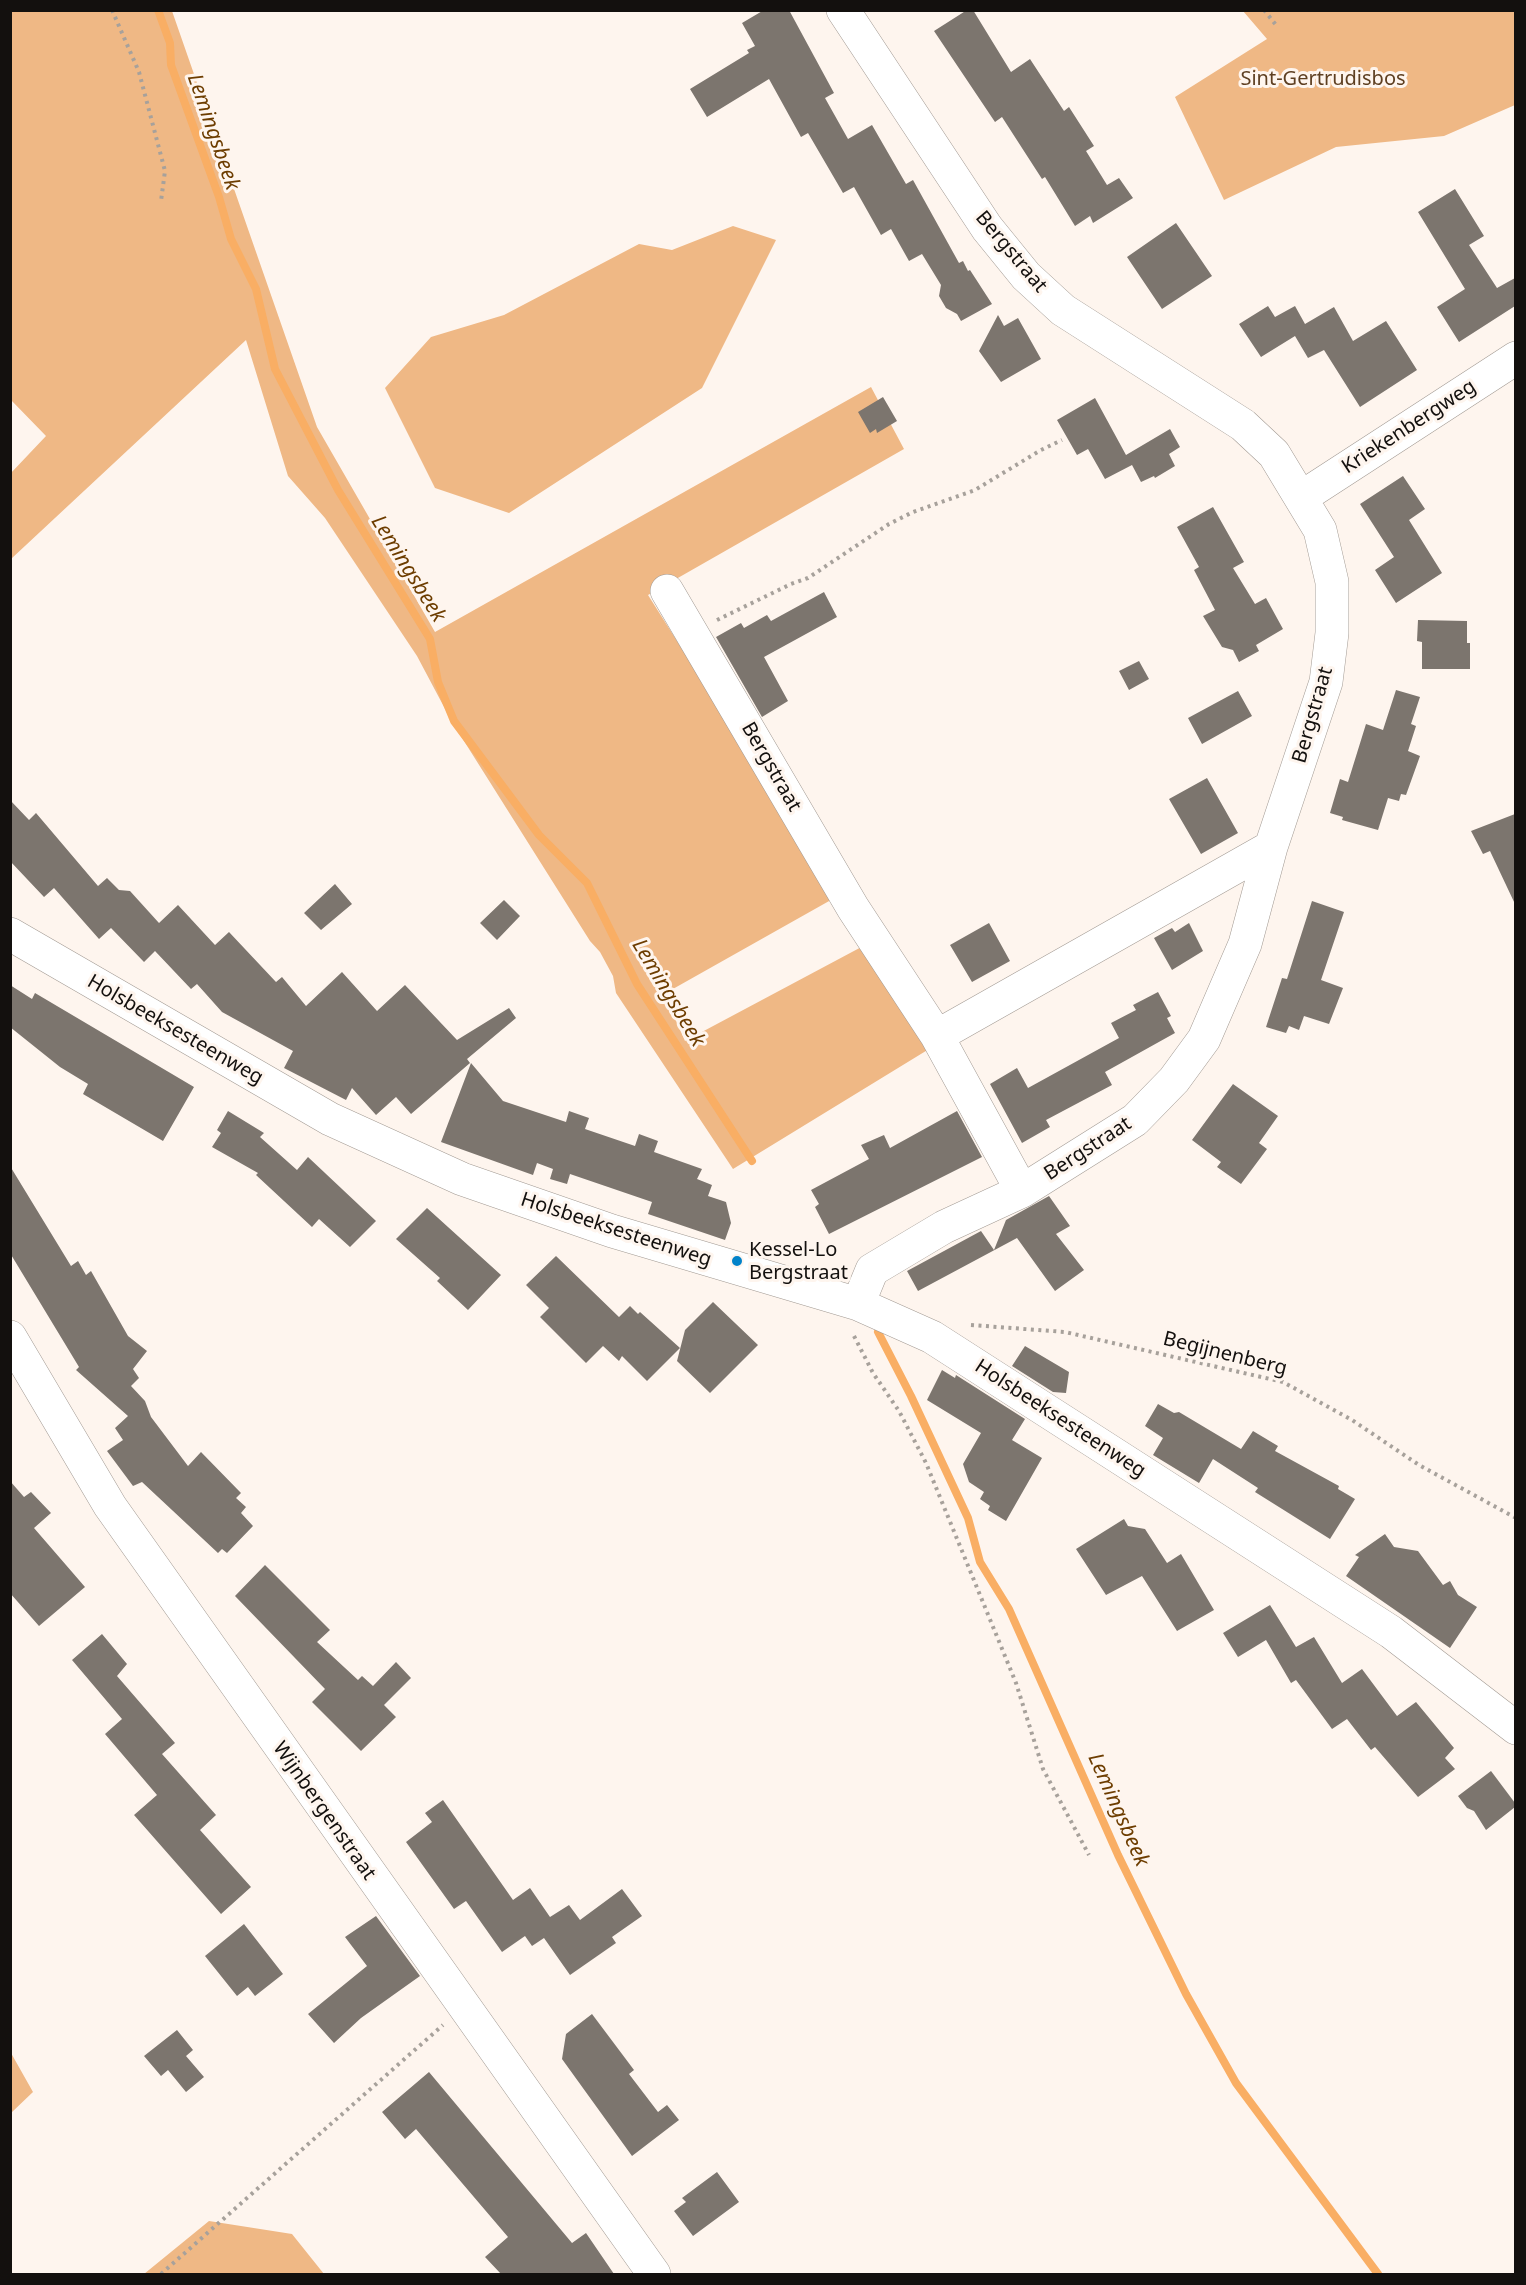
<!DOCTYPE html>
<html>
<head>
<meta charset="utf-8">
<style>
  body { margin:0 }
  #map { position:relative; width:1526px; height:2285px; overflow:hidden; background:#fef5ee; font-family:"Noto Sans",sans-serif }
  canvas { display:block }
  .frame { position:absolute; inset:0; border:12px solid #13100e; pointer-events:none }
</style>
</head>
<body>
<div id="map">
<canvas width="1526" height="2285"></canvas>
<div class="frame"></div>
</div>
<script>
const ctx = document.querySelector('canvas').getContext('2d');
ctx.lineJoin = 'round';
function paint(path, color) { ctx.fillStyle = color; ctx.fill(path, 'evenodd'); }
const poly = rows => new Path2D(rows.map(r => 'M' + r).join(''));
function trace(path, color, width, dash) { ctx.strokeStyle = color; ctx.lineWidth = width; ctx.lineCap = dash ? 'butt' : 'round'; ctx.setLineDash(dash || []); ctx.stroke(path); }
function drawText(font, color, halo, rows, align = 'center') {
  ctx.font = font + ' "Noto Sans",sans-serif'; ctx.lineWidth = 6; ctx.setLineDash([]); ctx.textBaseline = 'middle'; ctx.strokeStyle = halo; ctx.fillStyle = color; for (const [text, x, y, turn = 0] of rows) {
    ctx.save(); ctx.translate(x, y); ctx.rotate((+turn || 0) * Math.PI / 180); ctx.textAlign = isNaN(turn) ? turn : align; if (halo) ctx.strokeText(text, 0, 0); ctx.fillText(text, 0, 0); ctx.restore();
  }
}
paint(poly([
  [11,11,172,11,317,427,435,632,871,387,904,449,648,595,838,896,664,994,685,1041,867,944,934,1046,733,1169,616,993,613,976,600,952,590,941,452,722,417,656,325,518,288,476,246,340,11,559,10,474,46,436,11,400],
  [1243,11,1515,11,1515,105,1444,136,1336,147,1224,200,1175,97,1267,39],
  [733,226,776,240,702,388,509,513,435,488,385,388,431,337,504,315,639,244,672,250],
  [11,2053,33,2092,11,2113,10,2113],
  [209,2221,292,2234,324,2274,144,2274]
]), '#efb885');
trace(poly([
  [158,10,170,43,171,65,219,197,231,239,256,289,275,369,338,490,430,639,438,682,454,721,539,835,587,883,637,984,752,1161],
  [878,1332,911,1396,968,1518,980,1562,1009,1609,1118,1855,1186,1994,1236,2083,1378,2274]
]), '#f9ae64', 8);
paint(poly([
  [764,10,789,10,834,93,825,98,848,139,872,125,906,184,913,180,959,263,963,261,968,271,970,270,992,304,961,321,957,314,946,308,939,296,941,285,922,254,909,261,891,229,881,235,854,187,843,193,808,133,801,137,769,79,707,117,690,89,749,53,747,50,755,46,742,23],
  [967,10,973,10,1011,72,1030,59,1064,111,1069,107,1094,146,1086,151,1107,185,1119,178,1133,198,1093,223,1090,216,1075,226,1045,177,1042,179,1002,117,995,122,934,31],
  [1455,189,1484,236,1469,245,1497,288,1515,278,1515,306,1459,342,1437,307,1465,289,1418,212],
  [1176,223,1212,276,1162,309,1127,257],
  [1268,306,1275,317,1295,306,1305,324,1334,307,1353,341,1386,321,1417,370,1360,407,1324,350,1308,358,1295,336,1261,357,1239,324],
  [998,315,1004,326,1018,318,1041,359,1001,382,979,351],
  [883,397,897,421,877,433,876,429,870,433,858,412],
  [1095,398,1126,455,1170,429,1180,447,1169,454,1175,466,1155,478,1154,476,1141,482,1132,465,1105,479,1088,449,1077,455,1057,420],
  [1403,476,1425,509,1409,520,1442,573,1396,603,1375,570,1394,557,1360,504],
  [1213,507,1244,562,1233,568,1255,604,1266,598,1283,629,1256,645,1259,651,1239,662,1233,650,1222,647,1203,616,1215,610,1194,570,1199,567,1177,527],
  [824,592,837,617,764,657,788,701,762,717,716,637,741,623,744,628,767,615,771,621],
  [1418,620,1467,621,1467,643,1470,643,1470,669,1422,669,1422,642,1417,641],
  [1139,661,1149,679,1129,690,1119,671],
  [1396,690,1420,697,1411,724,1416,726,1408,751,1420,756,1406,795,1401,794,1399,801,1388,798,1378,830,1342,820,1343,817,1330,813,1340,779,1348,782,1366,724,1383,730],
  [1238,691,1252,716,1202,744,1188,718],
  [1207,778,1238,833,1201,854,1169,799],
  [10,800,29,820,36,813,98,886,107,878,119,890,130,891,159,923,178,905,215,945,229,932,276,982,282,977,306,1006,342,972,377,1011,405,985,457,1040,509,1008,516,1018,467,1059,470,1063,411,1114,396,1097,376,1115,352,1088,346,1100,284,1068,293,1051,222,1012,197,984,191,989,155,951,144,962,111,928,99,939,54,888,44,897,10,861],
  [1515,814,1515,904,1490,851,1483,854,1471,831],
  [335,884,352,904,321,930,304,913],
  [504,900,520,916,497,940,480,923],
  [1312,901,1344,912,1321,980,1343,988,1329,1024,1304,1016,1299,1030,1289,1026,1286,1033,1266,1027,1282,978,1287,979],
  [989,923,1010,961,972,982,950,945],
  [1189,923,1203,951,1172,970,1154,938,1172,928,1175,932],
  [10,985,32,999,35,993,194,1087,163,1141,83,1094,88,1084,60,1067,10,1027],
  [1158,992,1171,1016,1167,1018,1175,1033,1105,1072,1112,1085,1046,1120,1050,1127,1022,1143,990,1084,1017,1068,1028,1088,1119,1038,1111,1023,1136,1010,1133,1005],
  [471,1063,503,1101,566,1122,569,1111,589,1118,585,1129,635,1146,639,1134,658,1141,654,1152,702,1169,697,1179,712,1185,708,1196,726,1202,731,1223,725,1240,648,1214,652,1202,570,1174,567,1184,550,1179,553,1169,537,1163,533,1175,441,1142],
  [1233,1084,1278,1116,1259,1143,1267,1149,1241,1184,1217,1167,1221,1162,1192,1140],
  [228,1111,264,1133,260,1137,297,1170,308,1157,376,1221,350,1247,319,1219,312,1227,256,1175,258,1173,212,1147,221,1133,217,1130],
  [957,1111,982,1157,829,1234,815,1207,819,1204,811,1190,869,1159,861,1145,884,1135,890,1148],
  [10,1166,71,1266,78,1261,86,1275,91,1271,128,1336,147,1351,133,1369,139,1378,131,1386,145,1401,151,1417,188,1466,201,1452,241,1493,236,1498,246,1507,241,1513,253,1526,227,1553,222,1549,218,1553,142,1482,133,1486,107,1451,123,1440,115,1428,128,1416,76,1370,79,1367,10,1253],
  [1049,1196,1070,1226,1056,1234,1084,1270,1055,1291,1017,1238,918,1291,907,1271,981,1231,994,1250,1006,1220],
  [427,1208,501,1275,468,1310,437,1281,440,1278,396,1239],
  [556,1256,619,1317,630,1306,638,1314,640,1312,680,1348,647,1381,622,1356,619,1361,603,1346,586,1363,540,1317,549,1308,526,1285],
  [713,1302,758,1345,710,1393,677,1361,685,1330],
  [1025,1346,1069,1372,1066,1393,1053,1392,1012,1366],
  [942,1370,955,1378,956,1375,1025,1419,1012,1440,1042,1458,1006,1521,988,1510,990,1506,980,1499,984,1492,969,1482,963,1464,981,1433,927,1400],
  [1158,1404,1174,1413,1179,1412,1241,1449,1253,1431,1278,1446,1275,1451,1339,1486,1338,1489,1355,1499,1330,1539,1255,1492,1258,1488,1213,1459,1199,1483,1153,1455,1163,1438,1145,1426],
  [10,1481,24,1497,31,1492,51,1513,34,1528,85,1587,39,1626,10,1593],
  [1124,1519,1128,1526,1145,1529,1167,1563,1181,1554,1214,1610,1177,1631,1142,1576,1106,1595,1076,1549],
  [1385,1534,1394,1547,1418,1551,1443,1585,1450,1581,1458,1595,1477,1607,1450,1648,1346,1576,1359,1557,1355,1555],
  [265,1565,330,1630,317,1642,358,1680,362,1676,373,1686,396,1662,411,1678,384,1705,396,1717,361,1751,312,1702,325,1689,235,1596],
  [1270,1605,1296,1647,1314,1637,1342,1683,1362,1669,1397,1716,1416,1702,1454,1748,1445,1758,1455,1769,1418,1797,1375,1747,1371,1750,1347,1719,1332,1729,1296,1680,1291,1683,1266,1640,1238,1657,1223,1633],
  [102,1634,127,1664,117,1676,175,1743,162,1754,216,1815,200,1830,251,1887,221,1914,134,1815,157,1795,105,1734,122,1719,72,1660],
  [1491,1771,1515,1803,1515,1807,1486,1830,1474,1811,1467,1808,1458,1796],
  [443,1800,513,1900,530,1888,550,1917,569,1905,580,1920,622,1889,642,1916,612,1937,616,1943,570,1975,544,1938,532,1946,525,1936,502,1952,466,1901,454,1909,406,1842,432,1822,425,1813],
  [376,1916,420,1976,361,2018,334,2043,308,2014,367,1966,345,1937],
  [244,1924,283,1974,255,1996,248,1987,237,1996,205,1956],
  [592,2014,634,2070,629,2074,658,2112,667,2105,679,2120,632,2156,562,2059,566,2034],
  [177,2030,193,2050,186,2056,204,2077,186,2092,168,2070,161,2076,144,2056],
  [429,2072,572,2243,586,2233,614,2274,501,2274,485,2257,508,2237,416,2129,405,2139,382,2112],
  [717,2172,739,2202,693,2236,674,2211,686,2202,682,2198]
]), '#7c756e');
const minor = poly([
  [843,10,987,228,1026,276,1063,310,1243,425,1274,454,1320,530,1332,582,1332,633,1326,682,1271,847,1245,944,1204,1039,1174,1080,1135,1120,1022,1191,944,1227,872,1270,858,1304],
  [1302,497,1516,358],
  [667,591,853,908,937,1036,1022,1191],
  [10,934,330,1119,462,1179,612,1231,858,1304,932,1337,1391,1632,1516,1728],
  [937,1036,1271,847],
  [10,1337,110,1506,654,2274]
]);
trace(minor, '#a29a93', 34);
trace(poly([
  [112,10,139,72,165,171,161,201],
  [1264,10,1276,25],
  [717,620,791,584,808,578,889,524,913,512,975,490,1041,450,1062,440],
  [971,1325,1065,1332,1283,1382,1352,1420,1419,1465,1516,1518],
  [854,1336,873,1373,899,1411,926,1463,1016,1683,1043,1769,1089,1855],
  [161,2274,443,2025]
]), '#a7a19b', 4, [3, 4.5]);
trace(minor, '#fff', 33);
for (const [x, y, r, color] of [
  [737,1261,6,"#0283ca"]
]) { const dot = new Path2D(); dot.arc(x, y, r, 0, 2 * Math.PI); ctx.fillStyle = color; ctx.fill(dot); trace(dot, '#fef5ee', 2); }
drawText('20px', '#5e3f21', '#fef5ee', [
  ["Sint-Gertrudisbos",1323,79]
]);
drawText('20px', '#13100e', '#fef5ee', [
  ["Bergstraat",1011,252,50],
  ["Kriekenbergweg",1409,427,-33],
  ["Bergstraat",1313,715,-74],
  ["Bergstraat",771,767,60],
  ["Holsbeeksesteenweg",175,1030,30],
  ["Bergstraat",1088,1149,-33],
  ["Holsbeeksesteenweg",616,1230,18],
  ["Begijnenberg",1225,1354,14],
  ["Holsbeeksesteenweg",1060,1419,33],
  ["Wijnbergenstraat",324,1811,55]
]);
drawText('20px', '#13100e', '#fef5ee', [
  ["Kessel-Lo",749,1250],
  ["Bergstraat",749,1273]
], 'left');
drawText('italic 21px', '#6d3d00', '#fef5ee', [
  ["Lemingsbeek",213,132,71],
  ["Lemingsbeek",408,569,58],
  ["Lemingsbeek",668,993,59],
  ["Lemingsbeek",1118,1810,66]
]);
</script>
</body>
</html>
